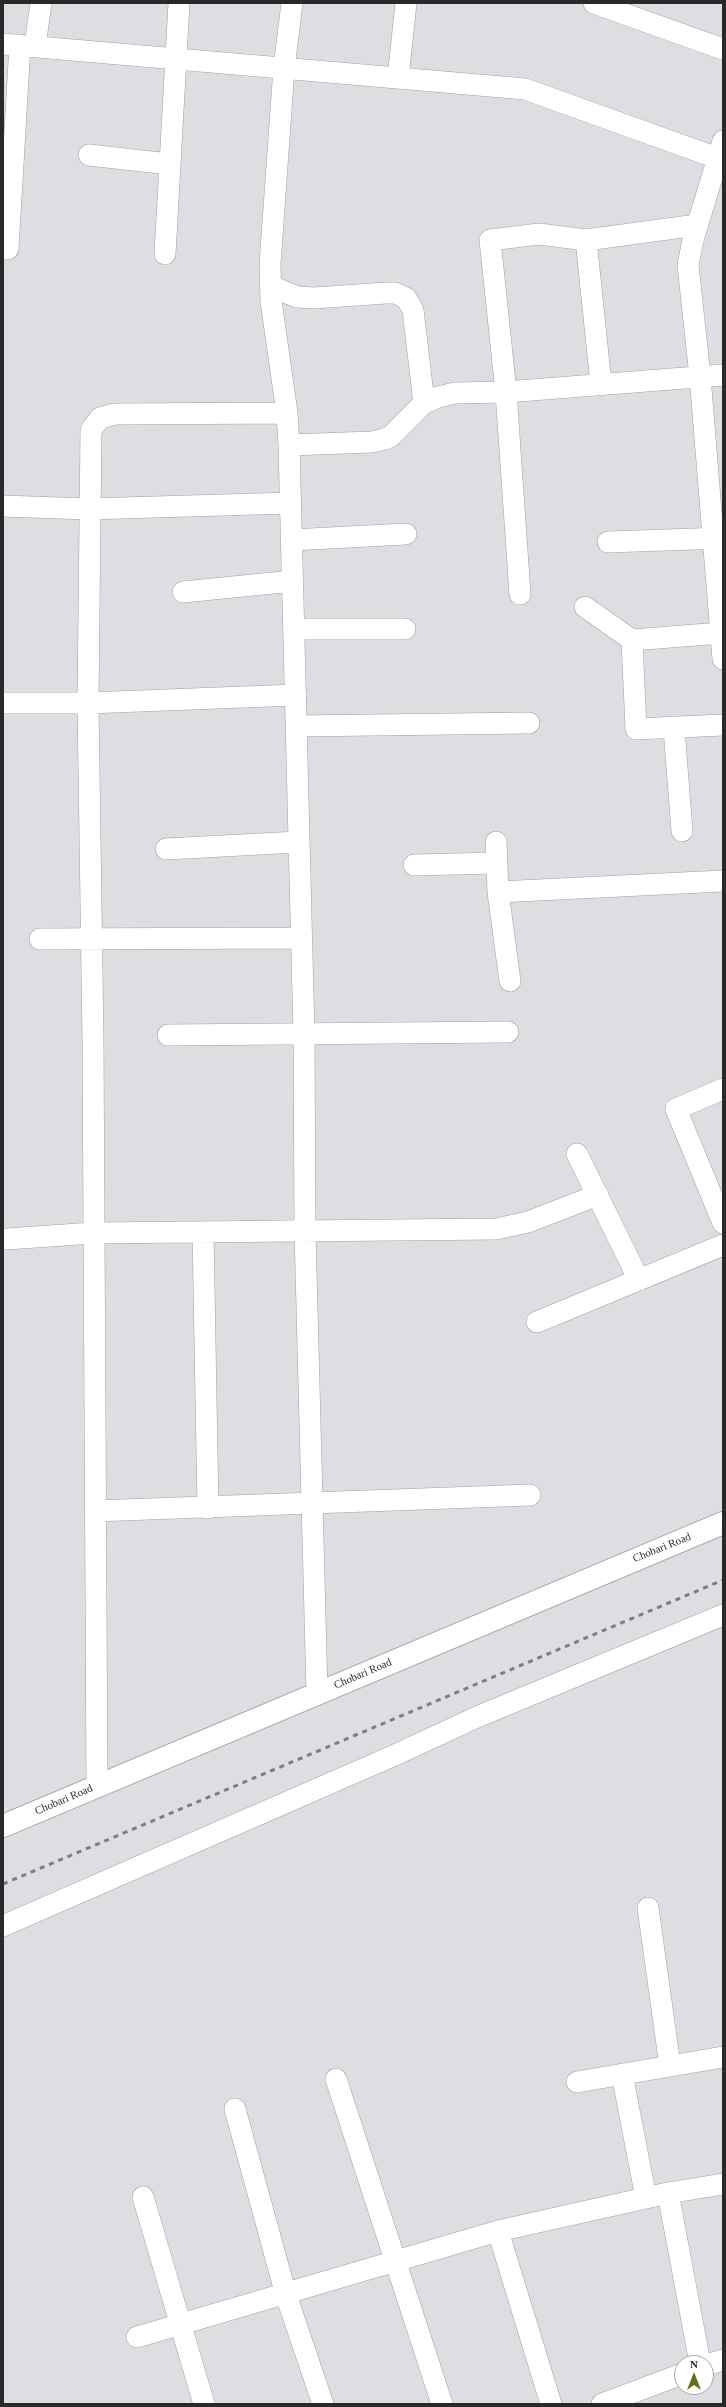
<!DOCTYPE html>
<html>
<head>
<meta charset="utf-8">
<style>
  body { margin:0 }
  #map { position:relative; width:726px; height:2407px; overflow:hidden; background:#dddee1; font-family:"Times New Roman",serif }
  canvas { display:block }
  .frame { position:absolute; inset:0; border:4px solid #29292a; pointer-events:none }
  .north { position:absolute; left:674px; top:2355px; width:40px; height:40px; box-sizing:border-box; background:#fff; border:1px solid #a9a9aa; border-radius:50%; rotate:0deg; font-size:11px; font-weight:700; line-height:16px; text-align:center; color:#29292a }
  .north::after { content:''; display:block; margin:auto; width:14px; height:18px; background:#667018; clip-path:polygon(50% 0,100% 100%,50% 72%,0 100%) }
</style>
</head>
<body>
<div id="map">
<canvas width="726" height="2407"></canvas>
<div class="frame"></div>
<div class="north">N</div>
</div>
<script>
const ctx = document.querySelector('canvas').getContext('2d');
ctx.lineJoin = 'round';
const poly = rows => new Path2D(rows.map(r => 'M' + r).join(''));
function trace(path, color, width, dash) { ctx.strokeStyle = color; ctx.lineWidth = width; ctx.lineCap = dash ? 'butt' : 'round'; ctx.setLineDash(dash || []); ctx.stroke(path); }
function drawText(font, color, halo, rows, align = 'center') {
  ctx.font = font + ' "Times New Roman",serif'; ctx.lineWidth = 4; ctx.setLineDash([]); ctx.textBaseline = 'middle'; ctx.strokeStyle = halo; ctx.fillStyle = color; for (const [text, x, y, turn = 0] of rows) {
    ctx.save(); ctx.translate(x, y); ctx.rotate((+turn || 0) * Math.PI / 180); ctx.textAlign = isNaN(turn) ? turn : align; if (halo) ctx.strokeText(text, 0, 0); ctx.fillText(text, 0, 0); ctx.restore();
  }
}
const minor = poly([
  [292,3,284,68,270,264,271,301,287,413,289,445,304,1034,305,1231,317,1693],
  [594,3,723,49],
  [3,44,525,89,723,160],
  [35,46,41,3],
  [398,78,406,3],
  [723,141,693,240,688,265,700,376,723,659],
  [89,155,169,164],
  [586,240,601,384],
  [8,249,20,45],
  [165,254,179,3],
  [271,286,297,297,314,298,386,293,395,293,406,298,413,310,424,403],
  [289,445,372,442,385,439,391,436,424,403,438,397,455,393,506,392,723,375],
  [3,506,88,509,290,503],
  [291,540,406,534],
  [608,542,723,538],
  [183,592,293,581],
  [520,594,506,392,490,240,539,234,586,240,697,225],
  [585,607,632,640,636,729,723,725],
  [295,629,405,629],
  [632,640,721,633],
  [3,703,88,703,296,695],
  [296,726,529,723],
  [674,729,682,831],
  [496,842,498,892,510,981],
  [166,849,298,842],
  [414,865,496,863],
  [498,892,723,881],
  [40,939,300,938],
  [168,1035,508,1032],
  [723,1089,676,1109,723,1223],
  [577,1154,639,1280],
  [203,1232,208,1508],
  [7,1239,93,1233,496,1229,528,1222,598,1195],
  [537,1322,723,1245],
  [95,1511,530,1495],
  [97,1786,93,1039,88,703,91,430,100,418,115,414,287,413],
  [648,1908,670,2066],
  [3,1926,395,1755,477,1717,723,1615],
  [622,2074,646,2198],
  [336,2079,442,2404],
  [577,2082,723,2057],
  [235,2109,286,2295,323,2404],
  [668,2193,700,2363],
  [143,2197,204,2404],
  [498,2231,551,2404],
  [137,2337,498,2231,668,2193,723,2184],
  [706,2365,723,2360],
  [602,2404,682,2374]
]);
const tertiary = poly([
  [3,1826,723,1523]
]);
trace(minor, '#a0a1a3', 22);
trace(tertiary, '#a0a1a3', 24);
trace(minor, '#fff', 21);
trace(tertiary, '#fff', 22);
trace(poly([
  [3,1884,723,1580]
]), '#7e7e80', 3, [5, 5]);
drawText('11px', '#29292a', '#fff', [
  ["Chobari Road",662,1548,-22],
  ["Chobari Road",363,1674,-23],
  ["Chobari Road",64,1800,-23]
]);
</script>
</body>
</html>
